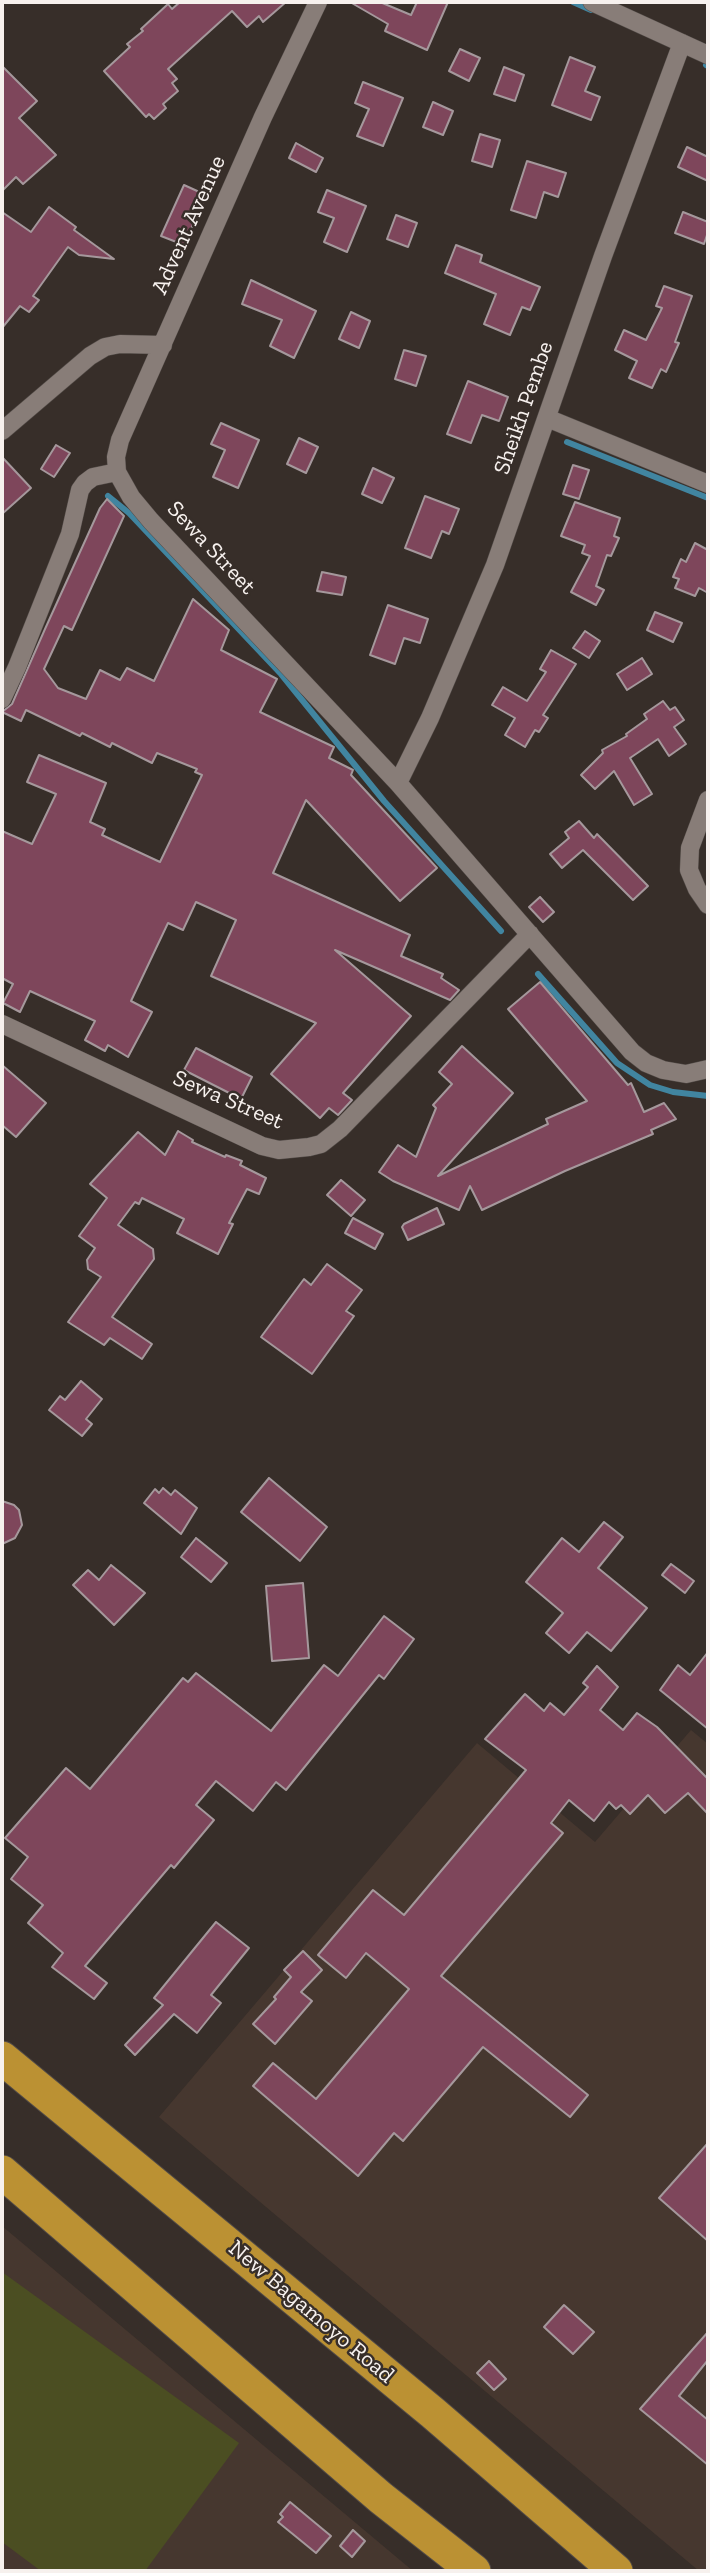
<!DOCTYPE html>
<html>
<head>
<meta charset="utf-8">
<style>
  body { margin:0 }
  #map { position:relative; width:710px; height:2573px; overflow:hidden; background:#372e29; font-family:"Zilla Slab",serif }
  canvas { display:block }
  .frame { position:absolute; inset:0; border:4px solid #f7f1ee; pointer-events:none }
</style>
</head>
<body>
<div id="map">
<canvas width="710" height="2573"></canvas>
<div class="frame"></div>
</div>
<script>
const ctx = document.querySelector('canvas').getContext('2d');
ctx.lineJoin = 'round';
function paint(path, color) { ctx.fillStyle = color; ctx.fill(path, 'evenodd'); }
const poly = rows => new Path2D(rows.map(r => 'M' + r).join(''));
function trace(path, color, width, dash) { ctx.strokeStyle = color; ctx.lineWidth = width; ctx.lineCap = dash ? 'butt' : 'round'; ctx.setLineDash(dash || []); ctx.stroke(path); }
function drawText(font, color, halo, rows, align = 'center') {
  ctx.font = font + ' "Zilla Slab",serif'; ctx.lineWidth = 5; ctx.setLineDash([]); ctx.textBaseline = 'middle'; ctx.strokeStyle = halo; ctx.fillStyle = color; for (const [text, x, y, turn = 0] of rows) {
    ctx.save(); ctx.translate(x, y); ctx.rotate((+turn || 0) * Math.PI / 180); ctx.textAlign = isNaN(turn) ? turn : align; if (halo) ctx.strokeText(text, 0, 0); ctx.fillText(text, 0, 0); ctx.restore();
  }
}
paint(poly([
  [691,1730,708,1744,708,2571,699,2571,159,2117,477,1743,595,1842],
  [2,2226,413,2571,2,2571]
]), '#46372f');
paint(poly([
  [2,2272,239,2443,145,2571,41,2571,2,2542]
]), '#4b4e22');
trace(poly([
  [573,2,591,10],
  [706,65,708,66],
  [567,442,708,498],
  [108,496,129,513,281,674,384,801,501,931],
  [538,974,617,1063,650,1085,673,1092,708,1096]
]), '#4185a0', 6);
const building = poly([
  [180,2,286,2,263,22,259,16,247,27,232,11,168,69,177,79,172,83,178,91,163,104,166,108,154,119,149,114,146,117,104,71,130,47,127,44,143,31,141,29,168,4,172,9,180,2],
  [350,2,380,2,411,15,417,2,448,2,427,50,385,31,388,24,350,2],
  [460,49,480,58,469,81,449,71,460,49],
  [570,57,595,67,585,91,600,97,591,120,552,105,570,57],
  [2,66,37,101,19,118,56,155,23,184,16,177,2,191,2,66],
  [504,67,524,75,515,101,494,94,504,67],
  [363,82,403,98,383,146,357,136,369,109,355,103,363,82],
  [433,102,453,111,443,135,423,127,433,102],
  [480,134,500,140,492,167,472,161,480,134],
  [296,143,323,158,316,172,289,158,296,143],
  [687,147,708,157,708,181,678,167,687,147],
  [527,161,566,173,558,197,544,192,536,218,511,210,527,161],
  [184,185,206,195,184,245,161,236,184,185],
  [327,190,366,206,347,252,324,242,334,218,318,212,327,190],
  [49,207,76,227,74,230,114,259,79,255,68,247,33,296,39,300,29,312,20,306,2,328,2,212,31,232,49,207],
  [683,212,708,222,708,232,704,244,675,233,683,212],
  [396,215,417,223,408,247,387,239,396,215],
  [456,245,482,255,480,262,540,287,530,310,522,307,510,335,484,324,496,294,445,273,456,245],
  [251,280,316,311,294,358,270,346,282,320,242,304,251,280],
  [664,286,692,296,675,342,679,343,666,372,661,369,652,388,629,378,637,361,615,350,624,330,646,340,662,308,656,306,664,286],
  [351,312,370,321,359,348,339,339,351,312],
  [404,350,426,356,416,386,395,379,404,350],
  [468,381,508,397,499,421,482,415,471,443,447,434,468,381],
  [221,423,259,440,238,488,213,477,225,450,211,444,221,423],
  [299,438,318,447,306,473,287,464,299,438],
  [56,445,70,453,54,477,41,469,56,445],
  [2,457,31,488,2,514,2,457],
  [573,465,589,470,579,499,563,494,573,465],
  [373,468,394,478,382,503,362,494,373,468],
  [425,496,459,509,449,534,442,531,431,558,405,548,425,496],
  [107,499,124,516,72,630,64,626,44,669,58,688,86,699,100,670,120,680,127,668,154,681,193,599,229,630,221,650,277,679,260,712,334,747,329,758,353,770,351,775,437,868,400,901,306,800,273,873,410,935,401,956,443,974,441,978,459,990,450,1000,335,950,411,1016,343,1093,352,1100,338,1115,329,1108,320,1118,271,1074,316,1023,211,976,236,920,196,902,183,930,168,923,131,1001,152,1012,128,1057,108,1045,105,1051,85,1040,95,1021,30,991,20,1012,3,1003,13,984,2,978,2,831,32,844,56,794,27,782,39,755,106,783,90,822,105,829,102,835,160,862,202,775,195,772,197,769,157,753,152,763,112,743,110,747,82,733,80,736,26,710,21,721,2,712,12,704,45,629,100,508,107,499],
  [575,502,620,518,614,536,619,538,611,556,607,555,596,586,604,590,596,605,571,592,590,556,582,553,585,545,561,536,575,502],
  [695,543,708,550,708,593,699,588,695,596,675,588,679,579,673,577,681,559,686,562,695,543],
  [322,572,346,577,342,595,317,591,322,572],
  [388,605,428,619,420,643,404,638,395,664,370,655,388,605],
  [655,612,682,623,673,642,647,630,655,612],
  [585,631,600,641,589,658,573,648,585,631],
  [551,650,576,664,543,715,548,718,539,732,535,730,525,747,505,735,515,718,492,705,503,687,527,701,546,672,540,669,551,650],
  [642,658,652,674,627,690,617,674,642,658],
  [663,701,670,710,675,707,684,720,674,727,686,744,669,756,658,739,630,758,652,794,634,805,614,771,595,789,581,775,603,753,602,750,627,736,626,734,647,719,644,714,663,701],
  [579,821,594,838,597,834,648,886,633,900,583,850,562,868,550,854,569,838,565,832,579,821],
  [540,897,554,912,543,922,529,907,540,897],
  [540,982,628,1085,631,1083,644,1112,664,1103,676,1119,651,1130,653,1134,565,1171,482,1210,470,1186,459,1210,393,1181,379,1172,398,1145,416,1157,436,1108,433,1105,452,1084,439,1072,462,1046,513,1093,438,1176,548,1124,546,1119,587,1101,508,1009,540,982],
  [196,1048,252,1077,241,1099,184,1070,196,1048],
  [2,1065,46,1103,16,1137,2,1125,2,1065],
  [178,1131,193,1140,192,1142,225,1157,226,1155,242,1161,240,1165,266,1178,259,1194,247,1189,229,1223,233,1224,218,1254,177,1233,184,1219,142,1198,139,1204,135,1202,118,1225,153,1249,154,1259,112,1317,152,1344,142,1359,110,1338,104,1345,68,1322,101,1277,88,1269,87,1260,95,1248,79,1236,107,1198,90,1184,138,1132,165,1155,178,1131],
  [341,1180,365,1200,351,1216,327,1195,341,1180],
  [437,1208,444,1224,408,1240,402,1227,404,1224,437,1208],
  [353,1218,383,1234,375,1249,345,1233,353,1218],
  [327,1264,362,1290,346,1311,354,1316,312,1374,261,1337,304,1279,311,1285,327,1264],
  [81,1381,102,1399,86,1419,92,1424,82,1436,49,1410,60,1396,65,1400,81,1381],
  [269,1478,327,1527,300,1561,241,1512,269,1478],
  [163,1488,171,1495,175,1490,197,1508,181,1534,144,1503,155,1489,159,1493,163,1488],
  [2,1501,14,1505,19,1510,22,1525,15,1538,2,1544,2,1501],
  [604,1522,623,1537,598,1568,647,1608,611,1651,587,1632,569,1653,546,1633,563,1613,526,1582,562,1538,579,1552,604,1522],
  [196,1538,227,1563,211,1582,181,1557,196,1538],
  [671,1564,694,1581,685,1593,662,1575,671,1564],
  [111,1565,145,1593,114,1625,73,1585,88,1570,99,1580,111,1565],
  [303,1583,309,1658,272,1661,266,1586,303,1583],
  [384,1616,414,1639,384,1679,379,1675,286,1790,276,1782,253,1811,216,1781,196,1805,214,1820,174,1868,171,1865,85,1966,107,1983,94,1999,52,1967,63,1953,28,1923,43,1905,11,1879,28,1857,5,1838,66,1768,90,1789,183,1678,188,1682,196,1673,271,1731,324,1665,338,1676,384,1616],
  [708,1652,708,1729,660,1690,678,1665,690,1675,708,1652],
  [597,1666,618,1687,600,1710,623,1730,637,1713,657,1727,708,1779,708,1814,688,1793,665,1813,648,1795,630,1814,621,1805,616,1809,609,1802,594,1821,569,1800,551,1823,563,1833,441,1976,588,2095,570,2117,483,2047,403,2141,394,2133,358,2176,253,2086,273,2063,316,2099,409,1989,366,1953,346,1978,318,1955,373,1890,404,1915,526,1770,485,1739,525,1694,544,1711,550,1703,564,1715,588,1687,583,1683,597,1666],
  [216,1922,249,1948,211,1995,221,2003,197,2033,174,2014,135,2055,125,2045,163,2005,154,1998,216,1922],
  [303,1951,322,1970,301,1992,312,2001,275,2044,253,2024,276,1999,274,1997,291,1977,284,1970,303,1951],
  [708,2143,708,2241,659,2198,708,2143],
  [564,2305,594,2332,573,2354,544,2327,564,2305],
  [708,2332,708,2360,679,2396,708,2420,708,2465,640,2409,708,2332],
  [489,2361,506,2379,494,2390,477,2373,489,2361],
  [290,2502,331,2536,316,2553,278,2522,283,2517,280,2514,290,2502],
  [353,2530,365,2541,352,2557,340,2546,353,2530]
]);
paint(building, '#7e465b');
trace(building, '#a5989c', 2);
const street = poly([
  [318,2,263,117,120,440,116,457,117,472,131,497,151,521,398,783,632,1052,646,1063,663,1070,686,1074,708,1069],
  [592,2,708,55],
  [547,418,708,484],
  [2,431,90,356,105,347,120,344,163,345],
  [2,699,17,667,70,534,80,490,85,483,93,477,117,472],
  [398,783,430,718,495,565,603,256,682,43],
  [708,800,690,848,689,870,697,889,708,905],
  [2,1024,262,1146,279,1150,309,1147,321,1144,340,1129,530,934]
]);
const highway = poly([
  [2,2058,433,2413,616,2571],
  [2,2172,381,2498,474,2571]
]);
trace(street, '#524b47', 19);
trace(highway, '#524b47', 35);
trace(street, '#887d78', 18);
trace(highway, '#bb9133', 33);
drawText('23px', '#f7f1ee', '#372e29', [
  ["Advent Avenue",189,225,-66],
  ["Sheikh Pembe",524,408,-71],
  ["Sewa Street",211,548,47],
  ["Sewa Street",228,1100,23],
  ["New Bagamoyo Road",311,2312,40]
]);
</script>
</body>
</html>
